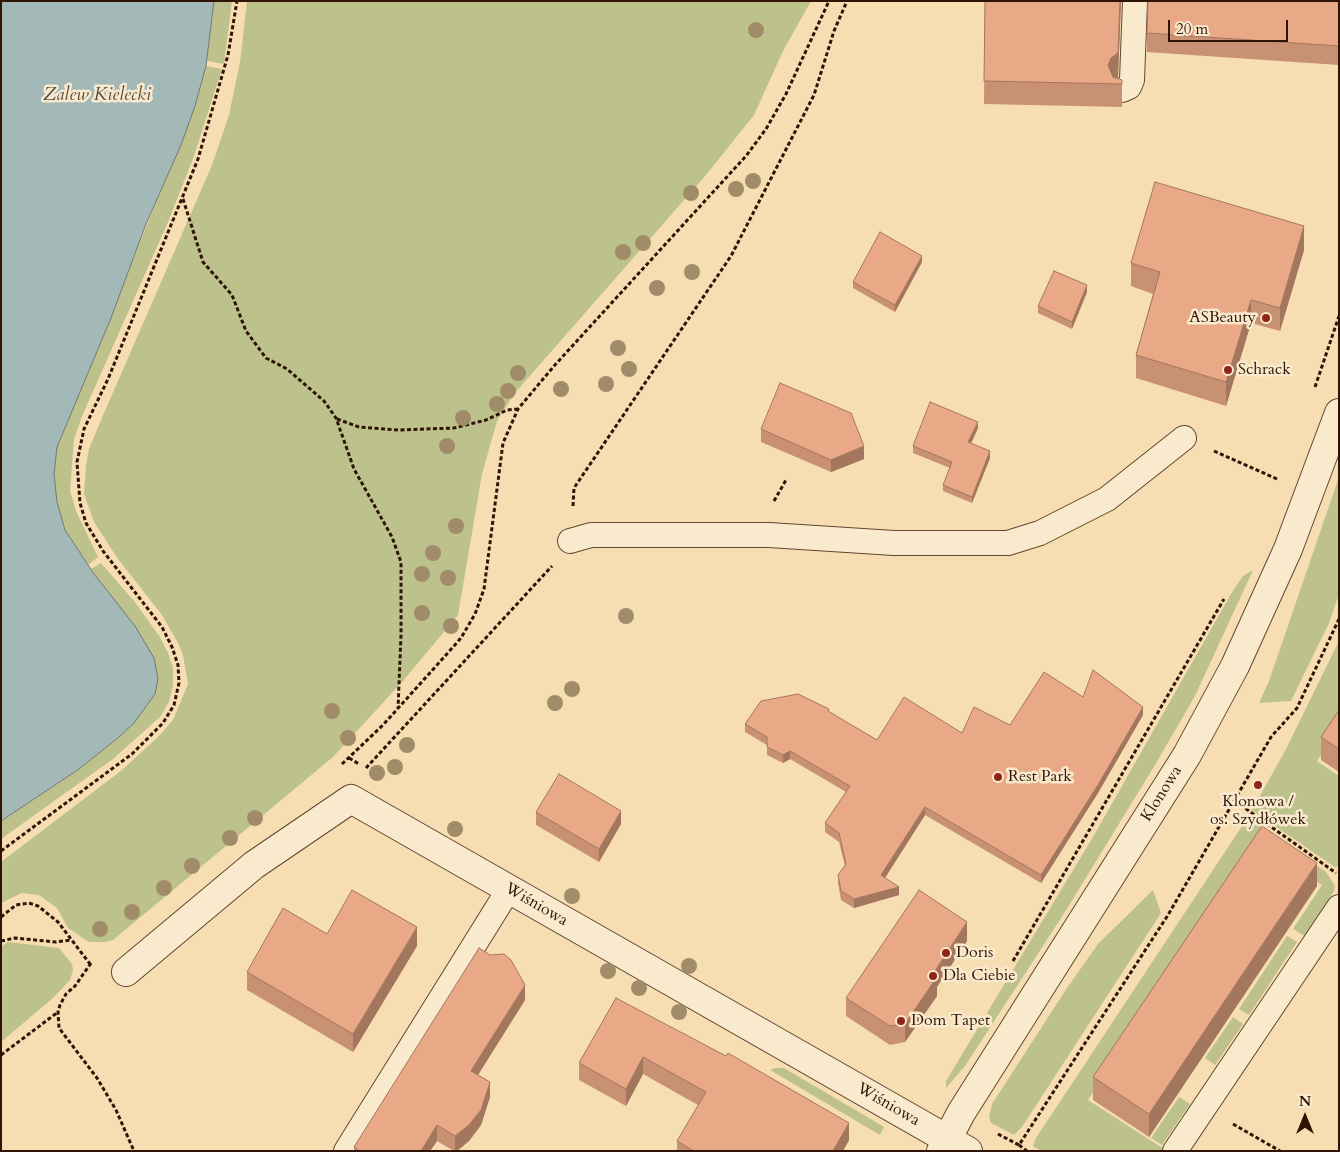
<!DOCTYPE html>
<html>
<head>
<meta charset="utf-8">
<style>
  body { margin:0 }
  #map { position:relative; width:1340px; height:1152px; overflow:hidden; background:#f7deb2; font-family:Cardo,serif }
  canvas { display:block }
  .frame { position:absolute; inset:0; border:2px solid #2f1406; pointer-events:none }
  .north { position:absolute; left:1280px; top:1092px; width:50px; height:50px; -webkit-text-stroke:4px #faeacd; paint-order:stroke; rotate:0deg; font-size:14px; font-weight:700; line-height:20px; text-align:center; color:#2f1406 }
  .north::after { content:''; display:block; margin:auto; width:18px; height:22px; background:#2f1406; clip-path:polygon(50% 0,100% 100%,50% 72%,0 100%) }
  .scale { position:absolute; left:1168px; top:20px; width:120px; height:22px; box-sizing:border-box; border:2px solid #2f1406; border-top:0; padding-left:6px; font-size:15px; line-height:18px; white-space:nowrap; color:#2f1406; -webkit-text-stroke:4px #faeacd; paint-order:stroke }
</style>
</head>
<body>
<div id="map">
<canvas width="1340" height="1152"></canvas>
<div class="frame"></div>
<div class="north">N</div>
<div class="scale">20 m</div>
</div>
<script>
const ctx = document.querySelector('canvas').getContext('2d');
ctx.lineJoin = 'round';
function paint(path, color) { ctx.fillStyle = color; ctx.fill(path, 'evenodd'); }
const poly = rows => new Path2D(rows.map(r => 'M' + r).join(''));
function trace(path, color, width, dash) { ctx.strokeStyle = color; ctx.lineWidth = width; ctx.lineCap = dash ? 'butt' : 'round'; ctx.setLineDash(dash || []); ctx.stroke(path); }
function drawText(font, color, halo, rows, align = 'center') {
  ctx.font = font + ' Cardo,serif'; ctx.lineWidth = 5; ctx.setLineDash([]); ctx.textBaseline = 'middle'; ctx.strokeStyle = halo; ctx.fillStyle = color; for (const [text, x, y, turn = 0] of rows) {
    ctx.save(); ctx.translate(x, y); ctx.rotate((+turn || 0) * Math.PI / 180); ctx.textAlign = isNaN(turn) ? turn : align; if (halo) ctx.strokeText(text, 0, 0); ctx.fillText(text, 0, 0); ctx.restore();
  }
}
paint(poly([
  [214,1,232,1,224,64,207,61],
  [247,1,811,1,783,51,754,115,706,175,514,394,497,421,482,474,458,615,403,681,333,757,113,940,106,942,89,942,68,928,57,908,39,895,22,893,1,903,1,862,122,770,159,736,173,720,188,684,183,655,178,643,162,615,118,559,94,522,84,494,86,466,89,449,101,420,212,165,229,115,240,62],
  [206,66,222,69,193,159,168,222,83,414,74,439,70,491,76,511,98,557,88,565,65,530,57,502,54,474,57,447,195,106],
  [1339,477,1339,594,1329,623,1291,701,1259,703,1269,681],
  [101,563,134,601,160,637,168,653,173,668,173,685,169,702,160,717,113,759,1,839,1,821,79,769,119,737,134,723,155,694,91,569],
  [1253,570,1195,696,1155,765,1065,912,965,1066,946,1088,946,1081,1093,837,1231,594,1243,576],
  [1339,641,1339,727,1317,761,1339,776,1339,863,1336,868,1252,810,1285,751],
  [1248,817,1326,872,1335,886,1334,891,1324,908,1305,936,1293,929,1322,885,1261,846,1088,1100,1164,1149,1163,1151,1041,1151,1033,1146,1036,1138],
  [1153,890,1161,913,1022,1127,1014,1135,991,1123,989,1117,992,1104,1067,988,1098,944],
  [1287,936,1297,942,1249,1015,1239,1009],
  [8,942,59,948,72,964,73,970,70,980,53,998,1,1042,1,958,2,946],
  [1233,1017,1243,1024,1215,1065,1205,1058],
  [775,1068,784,1068,874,1121,884,1127,880,1135,770,1070],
  [1179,1097,1190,1104,1162,1145,1151,1138]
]), '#bdc18c');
const water = poly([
  [1,1,214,1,206,66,195,106,181,145,146,224,111,318,57,447,54,474,57,502,65,530,94,574,135,626,154,658,158,679,155,694,134,723,119,737,79,769,1,821,1,1]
]);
paint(water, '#a2b9b8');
trace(water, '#747771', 1);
const service = poly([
  [1122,90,1129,87,1132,80,1135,1],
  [570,541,591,535,769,535,894,543,1008,543,1040,533,1107,499,1184,438],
  [346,1151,509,889],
  [1175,1151,1339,907]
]);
const minor = poly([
  [126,972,254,865,351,799,968,1151]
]);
const tertiary = poly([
  [941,1151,961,1113,1187,755,1235,666,1288,549,1339,413]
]);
trace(service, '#614631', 26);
trace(minor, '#614631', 30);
trace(tertiary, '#614631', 30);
trace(poly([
  [183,199,203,262,232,295,246,331,266,358,287,369,324,401,336,418,354,469,392,537,401,562,401,635,398,709],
  [1315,387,1339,316],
  [337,419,359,427,398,430,454,428,486,420,507,410,518,409],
  [1214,451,1277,479],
  [774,501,786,480],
  [573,506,574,488,731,256,814,95,834,31,847,1],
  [349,758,359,764],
  [342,764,383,725,437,665,461,638,475,614,484,589,503,443,518,409,554,366,746,156,766,129,786,94,829,1],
  [366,768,552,566],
  [1235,801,1336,873],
  [1,851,132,754,163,723,174,705,179,683,178,665,172,647,162,627,103,551,86,523,80,503,77,462,84,429,108,379,198,159,228,55,237,1],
  [1,917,16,905,29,903,38,906,58,922,90,964],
  [1,941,15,938,56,942,71,940],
  [1013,961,1224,599],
  [91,963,75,986,66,994,60,1005,58,1012,59,1028,97,1078,116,1110,134,1151],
  [1,1055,58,1012],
  [1233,1124,1280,1151],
  [998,1134,1019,1145,1168,915,1271,737,1297,708,1339,619],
  [1019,1145,1027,1151]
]), '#2f1406', 3, [4, 2.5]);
trace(service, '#faeacd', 24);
trace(minor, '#faeacd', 28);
trace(tertiary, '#faeacd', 28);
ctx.fillStyle = '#a18c69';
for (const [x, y] of [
  [756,30],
  [753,181],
  [736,189],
  [691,193],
  [643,243],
  [623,252],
  [692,272],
  [657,288],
  [618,348],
  [629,369],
  [518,373],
  [606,384],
  [561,389],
  [508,391],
  [497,404],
  [463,418],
  [447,446],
  [456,526],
  [433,553],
  [422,574],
  [448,578],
  [422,613],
  [626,616],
  [451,626],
  [572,689],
  [555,703],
  [332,711],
  [348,738],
  [407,745],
  [395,767],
  [377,773],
  [255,818],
  [455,829],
  [230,838],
  [192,866],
  [164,888],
  [572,896],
  [132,912],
  [100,929],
  [689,966],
  [608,971],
  [639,988],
  [679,1012]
]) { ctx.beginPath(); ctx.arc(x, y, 8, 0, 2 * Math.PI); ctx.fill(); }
paint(poly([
  [985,1,1121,1,1118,77,1116,78,1122,80,1122,107,984,104],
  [1339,1,1339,65,1147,52,1147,33],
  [1304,250,1280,331,1251,323,1226,406,1136,378,1136,355,1153,294,1131,286,1131,263],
  [922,262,895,312,853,288,853,282],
  [1087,292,1072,329,1038,313,1038,306],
  [978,428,971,444,990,458,972,503,943,491,943,485,950,468,913,453,913,446],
  [761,429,864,459,831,472,761,442],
  [1083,697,1143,715,1098,793,1041,883,925,815,885,878,899,895,854,908,841,900,838,883,838,875,845,866,839,842,825,832,825,823,846,792,790,759,783,763,767,755,767,745,745,732,745,724,829,712,877,740,962,733,1010,725],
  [1339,710,1339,772,1321,760,1321,737],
  [536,812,621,824,599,862,536,825],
  [1317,886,1149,1137,1093,1100,1093,1077],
  [327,934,417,946,353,1052,247,990,247,972],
  [967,941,937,987,937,996,905,1042,890,1045,846,1016,846,998],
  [490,955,525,1000,478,1075,490,1097,481,1125,469,1141,457,1151,454,1151,437,1141,430,1151,354,1151,354,1147],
  [616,998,849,1140,843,1151,677,1151,677,1141,698,1105,643,1074,626,1106,579,1080,579,1063]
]), '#c89174');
paint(poly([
  [1120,1,1121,1,1118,77,1111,81,1108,65],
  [1304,226,1304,250,1280,331,1280,308],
  [922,256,922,262,895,312,895,305],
  [1087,285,1087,292,1072,329,1072,322],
  [1251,300,1251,323,1226,406,1226,382],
  [978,422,978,428,968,449,968,442],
  [864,446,864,459,831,472,831,460],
  [990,451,990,458,972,503,972,497],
  [1143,707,1143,715,1098,793,1041,883,1041,875],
  [790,751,790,759,783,763,783,755],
  [925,807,925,815,881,884,881,875],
  [621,811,621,824,599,862,599,849],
  [1317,863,1317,886,1149,1137,1149,1114],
  [899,887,899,895,854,908,854,899],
  [967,922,967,941,937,987,937,996,905,1042,905,1024,933,974],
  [417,927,417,946,353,1052,353,1034],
  [525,985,525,1000,471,1086,471,1071],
  [643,1057,643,1074,626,1106,626,1089],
  [490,1082,490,1097,481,1125,469,1141,457,1151,455,1151,455,1136],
  [849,1123,849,1140,843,1151,833,1151],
  [437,1125,437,1141,430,1151,421,1151]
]), '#a3765e');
const building = poly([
  [985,1,1120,1,1118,53,1111,58,1108,65,1113,77,1122,80,1122,84,984,81,985,1],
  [1148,1,1339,1,1339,46,1147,33,1148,1],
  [1155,182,1304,226,1280,308,1251,300,1226,382,1136,355,1160,272,1131,263,1155,182],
  [880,232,922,256,895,305,853,282,880,232],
  [1054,271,1087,285,1072,322,1038,306,1054,271],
  [780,383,851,413,864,446,831,460,761,429,780,383],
  [930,402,978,422,968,442,990,451,972,497,943,485,952,462,913,446,930,402],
  [1093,670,1143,707,1098,785,1041,875,925,807,881,875,899,887,854,899,841,891,838,875,846,864,839,833,825,823,850,786,790,751,783,755,767,747,767,737,745,724,761,701,798,694,829,709,828,711,877,740,904,697,962,733,974,707,1010,725,1044,672,1083,697,1093,670],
  [1339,710,1339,749,1321,737,1339,710],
  [559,774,621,811,599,849,536,812,559,774],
  [1262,826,1317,863,1149,1114,1093,1077,1262,826],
  [352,890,417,927,353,1034,247,972,283,908,327,934,352,890],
  [919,890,967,922,933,974,937,977,905,1024,890,1026,846,998,919,890],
  [479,948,490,955,504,954,511,960,525,985,471,1071,490,1082,481,1110,469,1125,455,1136,437,1125,421,1151,359,1151,354,1147,479,948],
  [616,998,726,1056,728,1053,849,1123,833,1151,694,1151,677,1141,706,1092,643,1057,626,1089,579,1063,616,998]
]);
paint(building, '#e9a987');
trace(building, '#a3765e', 1);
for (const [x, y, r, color] of [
  [1266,318,5,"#8f2418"],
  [1228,370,5,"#8f2418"],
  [998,777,5,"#8f2418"],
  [1258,785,5,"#8f2418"],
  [946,953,5,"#8f2418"],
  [933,976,5,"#8f2418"],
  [901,1021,5,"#8f2418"]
]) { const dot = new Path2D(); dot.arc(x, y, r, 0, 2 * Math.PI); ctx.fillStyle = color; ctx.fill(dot); trace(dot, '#faeacd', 2); }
drawText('16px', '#2f1406', '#faeacd', [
  ["ASBeauty",1256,318,"right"],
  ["Schrack",1238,370],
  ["Rest Park",1008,777],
  ["Klonowa /",1258,802,"center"],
  ["os. Szydłówek",1258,820,"center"],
  ["Doris",956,953],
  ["Dla Ciebie",943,976],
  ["Dom Tapet",911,1021]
], 'left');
drawText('16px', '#2f1406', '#faeacd', [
  ["Klonowa",1162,794,-58],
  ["Wiśniowa",536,905,30],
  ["Wiśniowa",888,1105,30]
]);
drawText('italic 18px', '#574e44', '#faeacd', [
  ["Zalew Kielecki",97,96]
]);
</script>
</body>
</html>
